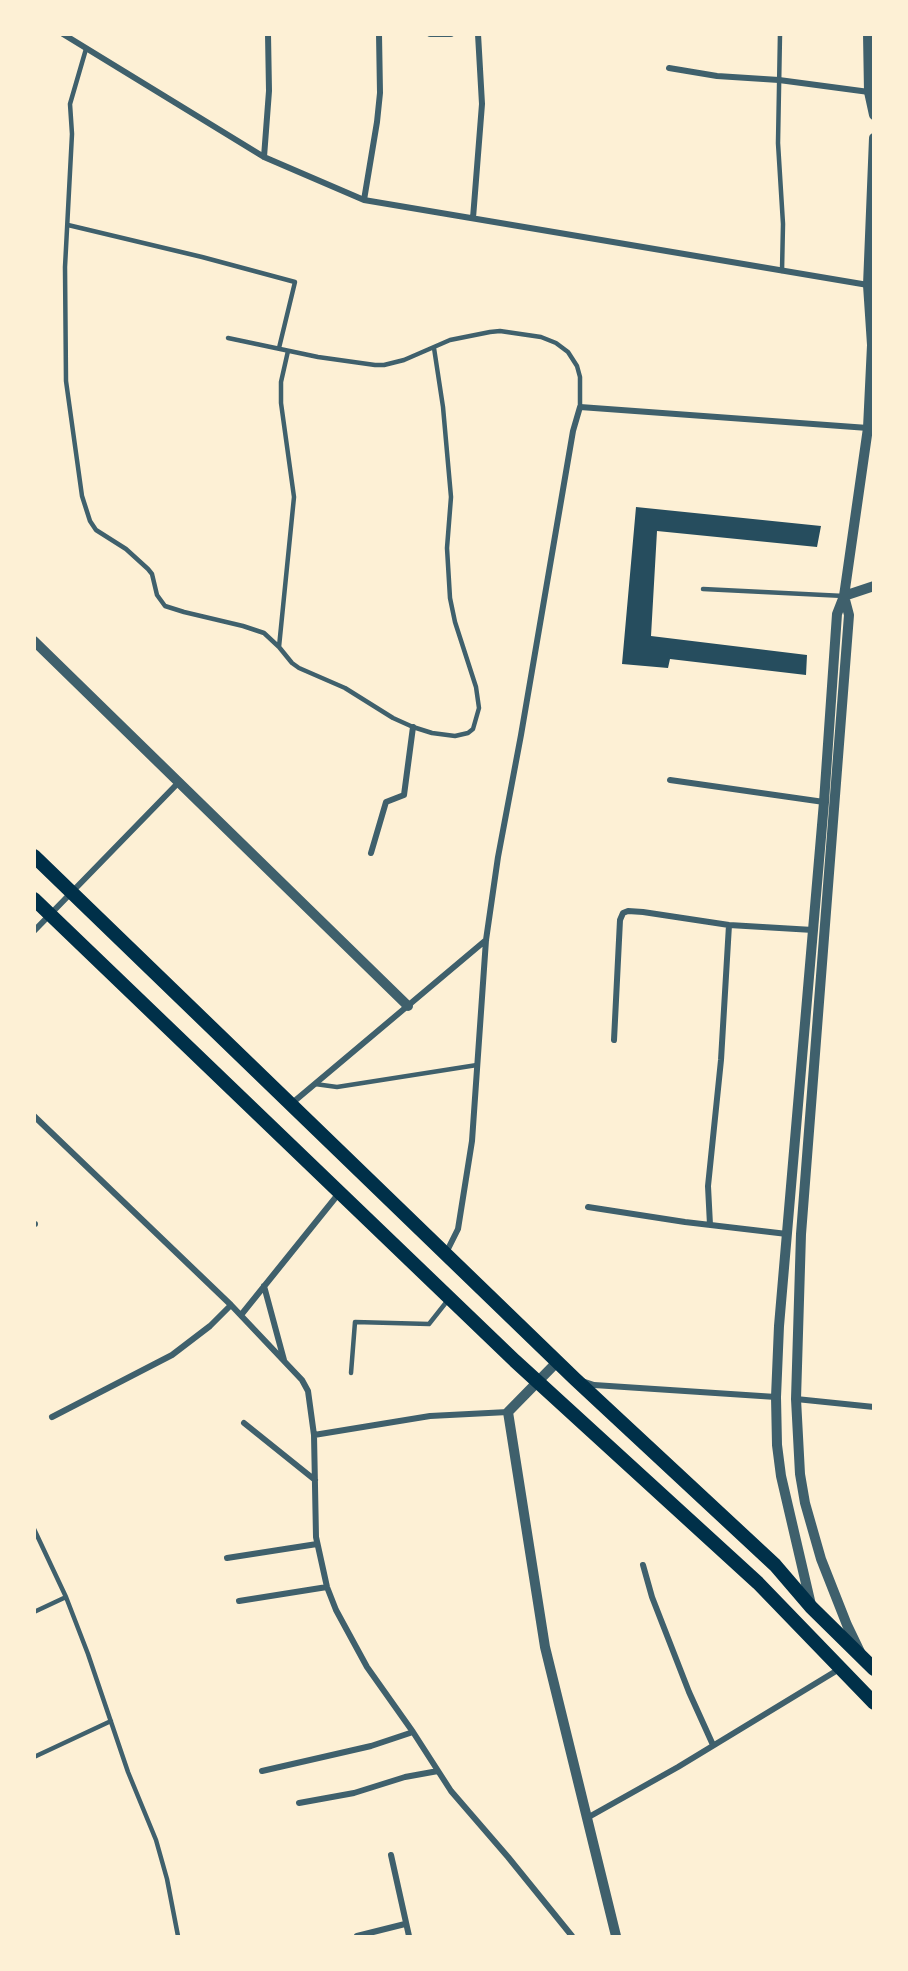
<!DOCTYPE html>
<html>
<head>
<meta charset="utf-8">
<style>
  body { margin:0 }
  #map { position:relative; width:908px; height:1971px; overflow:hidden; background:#fdf0d5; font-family:Raleway,sans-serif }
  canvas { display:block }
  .frame { position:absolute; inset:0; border:36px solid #fdf0d5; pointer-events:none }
</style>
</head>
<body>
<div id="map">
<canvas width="908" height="1971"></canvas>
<div class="frame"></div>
</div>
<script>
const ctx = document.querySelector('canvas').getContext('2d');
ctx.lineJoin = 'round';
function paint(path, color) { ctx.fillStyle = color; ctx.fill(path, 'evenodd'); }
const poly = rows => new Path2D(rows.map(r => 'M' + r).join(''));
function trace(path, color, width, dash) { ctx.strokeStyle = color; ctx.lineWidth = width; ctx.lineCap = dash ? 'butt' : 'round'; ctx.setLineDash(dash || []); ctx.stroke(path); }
paint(poly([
  [636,507,821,526,817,547,657,531,651,636,807,655,806,675,670,659,668,668,622,664]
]), '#264d5e');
trace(poly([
  [780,34,778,143,783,224,782,271],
  [86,49,70,104,72,134,65,267,66,381,82,496,90,521,96,530,126,549,148,569,152,574,157,595,165,606,184,612,243,626,264,633,279,647,292,663,299,668,345,688,393,718,413,727,432,733,455,736,468,733,473,729,479,708,476,687,455,622,450,598,447,548,451,497,443,407,434,348],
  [68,225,202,257,295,282,279,348],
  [228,338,318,357,375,365,384,365,404,360,450,340,490,332,500,331,541,337,556,343,568,352,577,366,580,377,580,407],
  [703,589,844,596],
  [279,647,294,497,281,403,281,382,288,351],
  [315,1084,337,1087,477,1065],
  [351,1373,355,1322,429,1324,448,1300],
  [34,1529,66,1597,88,1654,128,1772,156,1840,167,1879,178,1936],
  [34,1612,66,1597],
  [34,1757,111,1721]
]), '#3f606c', 4.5);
trace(poly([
  [63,34,264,157,364,200,868,285],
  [430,34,451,34],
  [669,68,717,76,779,80,869,92],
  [264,157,269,91,268,34],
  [364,200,377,122,380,93,379,34],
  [473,218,482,104,478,34],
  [670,780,824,802],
  [371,853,386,802,404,795,413,727],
  [34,931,179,782],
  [614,1040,620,920,623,913,628,911,643,912,729,925,813,930],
  [291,1104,486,940],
  [34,1116,231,1305,302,1380,308,1391,314,1435],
  [588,1207,685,1222,787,1234],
  [34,1224,35,1224],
  [710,1225,708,1186,721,1060,729,925],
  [446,1253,458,1229,472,1141,486,940,498,857,521,735,573,431,580,407,868,428],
  [264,1286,284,1360],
  [241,1315,340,1192],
  [582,1381,594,1385,776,1397],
  [796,1399,874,1407],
  [508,1412,430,1416,314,1435,316,1537,327,1587,336,1610,367,1667,413,1732,451,1791,508,1857,572,1936],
  [52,1417,172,1355,210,1326,231,1305],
  [244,1423,315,1480],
  [227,1558,317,1544],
  [643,1565,652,1597,689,1692,713,1745],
  [239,1601,327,1587],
  [262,1771,371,1746,413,1732],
  [299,1803,354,1793,405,1777,438,1771],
  [587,1818,678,1767,841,1668],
  [391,1855,409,1936],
  [357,1936,405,1924]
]), '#3f606c', 6);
trace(poly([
  [868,34,869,92,874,115],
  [844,596,874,586],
  [34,641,408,1006],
  [557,1362,508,1412,545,1647,616,1936],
  [811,1605,781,1476,777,1445,776,1397,779,1326,824,802,837,614,844,596],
  [860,1652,847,1625,821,1559,805,1503,800,1474,796,1399,801,1234,849,615,844,596,868,428,872,345,868,285,874,138]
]), '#3f606c', 10);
trace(poly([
  [34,856,575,1379,775,1565,811,1607,874,1669],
  [34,899,515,1361,758,1583,874,1703]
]), '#003049', 14);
</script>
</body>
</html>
